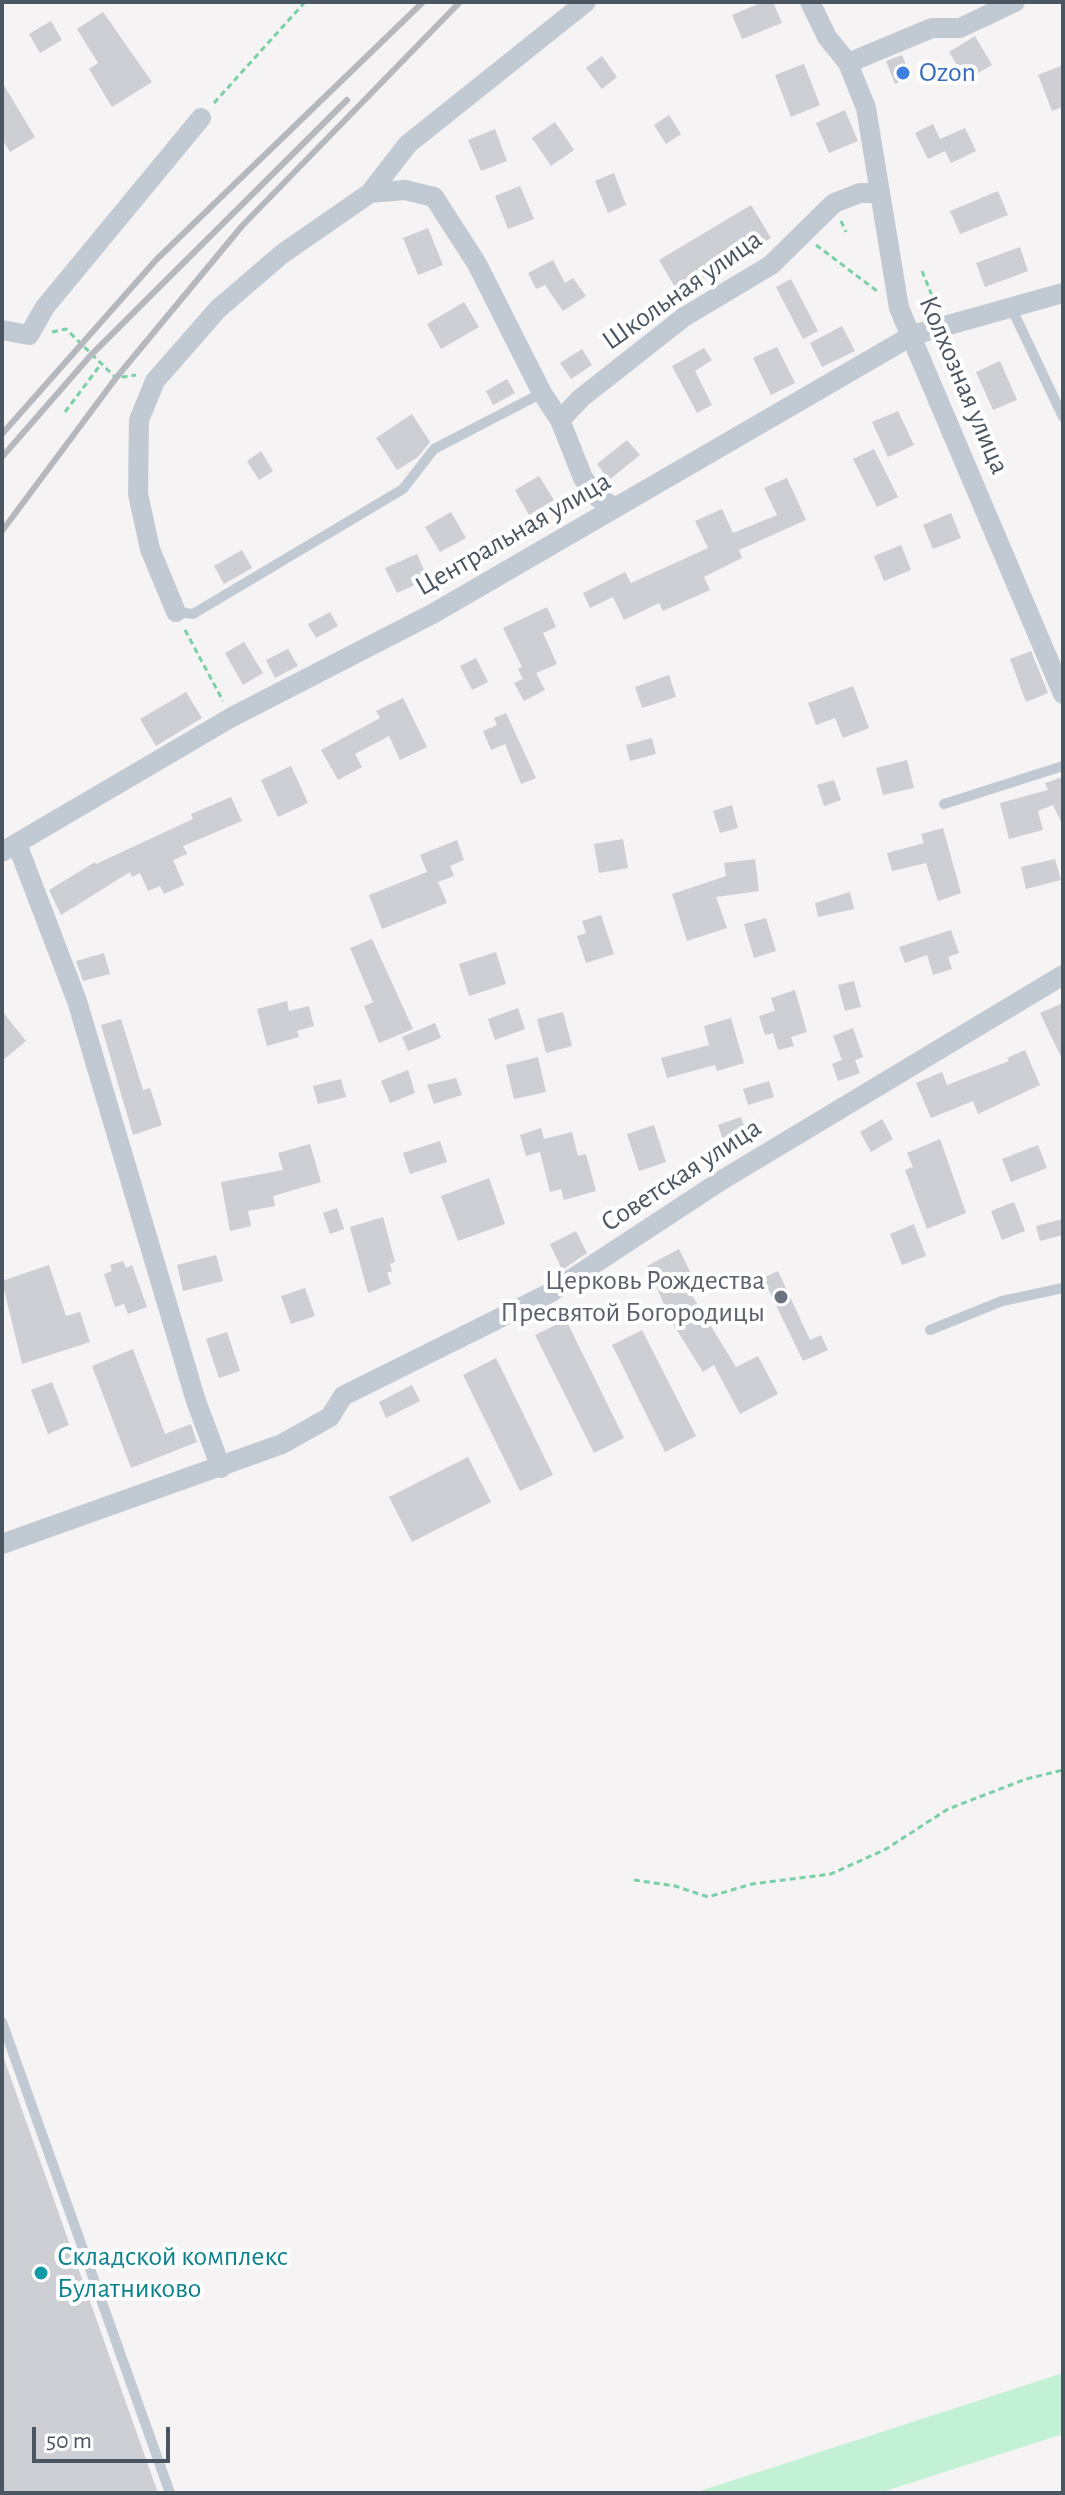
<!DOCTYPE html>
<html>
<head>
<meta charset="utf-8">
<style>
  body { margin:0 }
  #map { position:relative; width:1065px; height:2495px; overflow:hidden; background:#f5f3f3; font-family:"Alegreya Sans",sans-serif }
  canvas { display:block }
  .frame { position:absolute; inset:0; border:4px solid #4a5661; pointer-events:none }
  .scale { position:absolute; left:32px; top:2427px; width:138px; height:36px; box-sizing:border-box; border:4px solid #4a5661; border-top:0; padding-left:10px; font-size:24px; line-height:28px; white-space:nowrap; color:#4a5661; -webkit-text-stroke:6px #fff; paint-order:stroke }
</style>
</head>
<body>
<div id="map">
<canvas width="1065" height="2495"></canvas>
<div class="frame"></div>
<div class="scale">50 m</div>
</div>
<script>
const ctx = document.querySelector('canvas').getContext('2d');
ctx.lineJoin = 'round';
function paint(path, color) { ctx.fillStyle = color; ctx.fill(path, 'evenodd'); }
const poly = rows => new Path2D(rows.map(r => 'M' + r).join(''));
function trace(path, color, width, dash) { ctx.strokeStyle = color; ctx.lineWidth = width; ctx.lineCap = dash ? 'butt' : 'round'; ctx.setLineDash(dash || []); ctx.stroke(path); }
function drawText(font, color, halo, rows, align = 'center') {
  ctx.font = font + ' "Alegreya Sans",sans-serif'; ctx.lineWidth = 8; ctx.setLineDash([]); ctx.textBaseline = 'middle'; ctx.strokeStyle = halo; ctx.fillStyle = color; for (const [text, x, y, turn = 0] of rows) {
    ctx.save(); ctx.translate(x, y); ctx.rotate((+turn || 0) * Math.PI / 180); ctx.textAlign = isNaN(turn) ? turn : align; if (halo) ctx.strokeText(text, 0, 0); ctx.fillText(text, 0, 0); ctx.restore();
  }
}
paint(poly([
  [1063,2373,1063,2434,879,2493,694,2493]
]), '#c3f1d5');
paint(poly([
  [763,2,773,2,782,23,742,39,732,15],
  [103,12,152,82,112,107,89,69,98,63,77,29],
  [51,21,62,40,40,53,29,34],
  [975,36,992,65,966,80,949,52],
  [902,55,911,77,895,84,886,61],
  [602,56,617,77,602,89,586,68],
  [804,64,820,105,791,117,775,75],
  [1063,65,1063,107,1052,111,1038,75],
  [2,82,35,137,10,152,2,139],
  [845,110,858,141,829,153,816,123],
  [669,115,681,134,666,144,654,125],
  [555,122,574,150,551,166,532,138],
  [933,124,940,139,965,128,976,151,951,163,945,151,928,159,915,133],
  [495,129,507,161,481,171,468,140],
  [614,173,626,205,608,213,595,181],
  [520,186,534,219,508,229,495,196],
  [998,191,1008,215,960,234,950,211],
  [751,205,771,238,679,294,659,260],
  [428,228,443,265,418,275,403,238],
  [1020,247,1028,271,985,287,976,263],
  [553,260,565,283,573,278,586,296,563,311,545,285,536,289,528,273],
  [791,279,818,331,803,339,776,287],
  [464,302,479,327,441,349,427,324],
  [842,326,855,351,822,367,810,343],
  [777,347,795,383,771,395,753,358],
  [704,348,712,360,695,371,712,405,697,413,672,366],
  [582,349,592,365,571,379,560,363],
  [1000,361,1017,400,993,410,976,372],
  [507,379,515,393,493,405,486,391],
  [898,411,914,445,888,457,872,422],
  [412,414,430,442,418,457,397,470,376,438],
  [627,440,640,455,609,480,597,464],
  [874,449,898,497,877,507,853,459],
  [261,451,273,471,259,480,247,461],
  [539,476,554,500,529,515,515,490],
  [787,478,806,520,739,550,742,558,704,577,710,590,663,611,659,603,624,620,613,597,590,608,583,593,625,572,631,583,708,548,695,521,722,509,733,533,777,515,764,488],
  [451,512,466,538,440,552,425,527],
  [951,513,961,538,933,549,923,525],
  [901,545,911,570,884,581,874,556],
  [242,550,252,568,224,584,214,566],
  [417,554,428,579,397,593,385,568],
  [547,607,556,627,543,633,557,664,536,673,545,690,524,701,514,683,523,679,518,669,522,667,503,628],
  [330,612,338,626,316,638,308,624],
  [244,642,263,673,243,685,225,653],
  [288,649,298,666,275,678,266,660],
  [1031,651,1048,693,1026,702,1010,659],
  [476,658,488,682,472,690,460,666],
  [669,675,676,697,642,708,635,687],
  [853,686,869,728,843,738,835,718,816,725,808,703],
  [186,692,202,718,156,746,140,719],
  [403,698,427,747,400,760,389,736,355,754,362,767,338,780,321,750,380,718,376,711],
  [506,713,536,778,521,784,505,744,491,750,483,731,497,725,494,718],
  [652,738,656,754,630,761,626,745],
  [907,760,914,788,883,795,876,768],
  [291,766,308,803,278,817,261,780],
  [1063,777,1063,826,1053,805,1038,811,1043,830,1009,839,1000,803,1048,790,1045,783],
  [834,780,841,800,824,806,817,785],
  [231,797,242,821,183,846,187,854,173,860,184,885,164,894,160,886,148,891,140,873,132,877,130,872,61,915,49,890,95,862,96,864,193,819,191,814],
  [732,805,738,828,720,833,713,811],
  [943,828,961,893,938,901,926,863,892,871,887,853,924,843,921,834],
  [623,839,628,868,599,873,594,844],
  [457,840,464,860,450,866,454,876,438,882,447,903,382,929,369,895,427,872,420,855],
  [755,859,759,891,716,897,727,928,687,941,672,894,726,876,724,863],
  [1055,859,1061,880,1026,889,1021,867],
  [850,892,854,909,818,917,815,903],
  [601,915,614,954,586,963,577,936,586,933,582,921],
  [766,918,776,951,754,958,744,924],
  [951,930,959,953,948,957,952,969,933,975,927,955,905,963,899,947],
  [372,939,413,1029,379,1043,364,1006,373,1002,350,948],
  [496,952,506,984,469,996,459,964],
  [104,953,110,974,83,981,76,961],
  [854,981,861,1007,845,1011,838,985],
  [795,990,807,1032,791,1037,794,1046,778,1050,773,1033,765,1035,759,1016,775,1011,771,998],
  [287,1001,289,1011,309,1006,314,1026,297,1031,299,1037,267,1046,257,1009],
  [1063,1003,1063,1061,1040,1013],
  [518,1008,525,1029,495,1040,488,1019],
  [2,1011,26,1041,2,1061],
  [563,1012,572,1046,546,1053,537,1019],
  [731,1018,744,1063,717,1071,715,1065,667,1078,661,1058,709,1045,704,1026],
  [121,1019,143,1090,150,1088,162,1125,133,1135,101,1025],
  [435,1023,441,1038,408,1051,402,1037],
  [853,1028,863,1057,855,1060,860,1073,838,1081,832,1064,842,1060,833,1036],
  [1025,1050,1040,1085,978,1114,973,1101,931,1118,916,1083,942,1072,947,1085,1009,1061,1007,1058],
  [538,1057,546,1092,514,1099,506,1065],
  [408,1070,415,1093,390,1103,381,1081],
  [456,1078,462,1095,434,1104,427,1085],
  [341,1079,346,1097,318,1104,313,1086],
  [769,1081,774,1097,748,1105,743,1089],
  [741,1117,748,1138,725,1145,718,1125],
  [882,1119,893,1139,871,1152,860,1132],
  [654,1125,666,1162,639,1171,627,1134],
  [541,1128,544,1139,572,1132,578,1156,586,1154,596,1191,564,1200,561,1189,550,1192,540,1152,526,1156,520,1135],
  [940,1139,966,1213,927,1229,905,1170,913,1167,907,1153],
  [440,1141,447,1162,410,1174,403,1153],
  [310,1144,321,1182,273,1196,275,1206,248,1211,251,1226,230,1231,221,1182,283,1170,278,1153],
  [1038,1145,1047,1168,1011,1182,1002,1159],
  [489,1178,505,1224,458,1241,441,1196],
  [1014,1202,1025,1231,1002,1240,991,1211],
  [337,1208,344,1229,330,1234,323,1213],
  [383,1217,395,1262,390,1264,392,1271,387,1273,391,1284,368,1293,350,1227],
  [1063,1219,1063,1235,1040,1241,1036,1226],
  [914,1224,926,1256,902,1265,890,1234],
  [576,1231,587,1253,562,1270,550,1244],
  [679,1249,694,1280,685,1284,736,1367,758,1356,778,1394,740,1414,714,1365,703,1372,673,1324,647,1266],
  [216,1255,223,1281,183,1291,177,1265],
  [123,1261,126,1268,132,1265,147,1307,128,1314,124,1304,115,1307,104,1274,112,1271,110,1265],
  [49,1265,66,1316,80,1312,90,1342,22,1364,2,1281],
  [778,1271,810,1340,821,1335,828,1350,803,1361,763,1278],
  [305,1288,315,1316,291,1324,281,1296],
  [566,1320,624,1438,594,1453,535,1335],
  [642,1330,696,1436,665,1452,612,1345],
  [227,1332,240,1371,219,1378,206,1339],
  [133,1349,165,1434,191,1424,197,1442,131,1468,92,1366],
  [496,1358,553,1475,520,1491,463,1375],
  [52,1382,69,1425,48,1434,31,1390],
  [412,1385,420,1401,386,1418,379,1402],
  [468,1457,491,1502,412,1542,389,1497],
  [4,2059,158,2493,2,2493]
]), '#cdcfd5');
trace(poly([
  [214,103,305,2],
  [841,221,846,232],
  [816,245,877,291],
  [922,271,937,308],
  [52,332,66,329,116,378,136,375],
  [65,412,101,364],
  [185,630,223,701],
  [634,1880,675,1886,708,1897,752,1884,831,1874,886,1849,948,1809,1026,1779,1063,1770]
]), '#7ad0a6', 3, [6, 4]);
trace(poly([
  [1011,307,1063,417],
  [176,612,193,614,403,489,434,449,542,393],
  [944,804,1063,766],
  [930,1330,1002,1301,1063,1288],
  [2,2022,170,2493]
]), '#c1cad2', 10);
trace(poly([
  [810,2,827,37,848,63,866,108,899,308,1063,694],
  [848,63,932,28,960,28,1015,2],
  [370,193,408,144,586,2],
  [2,330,29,335,45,307,201,118],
  [560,420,581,398,684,317,771,265,834,203,860,193,880,193],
  [176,612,150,549,138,494,139,420,155,381,218,309,282,254,370,193,405,190,434,197,477,264,542,393,560,420,583,478,598,498,613,506],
  [17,844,77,1001,196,1401,221,1468],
  [2,852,232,717,434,613,913,335,1063,293],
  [2,1544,282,1444,330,1417,343,1396,550,1293,722,1180,1063,975]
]), '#c1cad2', 20);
trace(poly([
  [2,434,156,260,423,2],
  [2,457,91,355,347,100],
  [2,531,116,378,242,226,460,2]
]), '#b5b8bd', 6);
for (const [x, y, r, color] of [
  [903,73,8,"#3f7fe0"],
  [781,1297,8,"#6b7280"],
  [41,2273,8,"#0f9aa8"]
]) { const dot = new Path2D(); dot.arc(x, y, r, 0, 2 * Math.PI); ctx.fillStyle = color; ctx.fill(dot); trace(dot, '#fff', 3); }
drawText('28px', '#366cbe', '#fff', [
  ["Ozon",919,73]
], 'left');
drawText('28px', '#4a5661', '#fff', [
  ["Школьная улица",682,290,-35],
  ["Колхозная улица",964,385,67],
  ["Центральная улица",513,534,-30],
  ["Советская улица",681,1175,-33]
]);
drawText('28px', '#5b616d', '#fff', [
  ["Церковь Рождества",765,1281],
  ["Пресвятой Богородицы",765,1313]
], 'right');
drawText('28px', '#0d838f', '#fff', [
  ["Складской комплекс",57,2257],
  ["Булатниково",57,2289]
], 'left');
</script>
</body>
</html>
